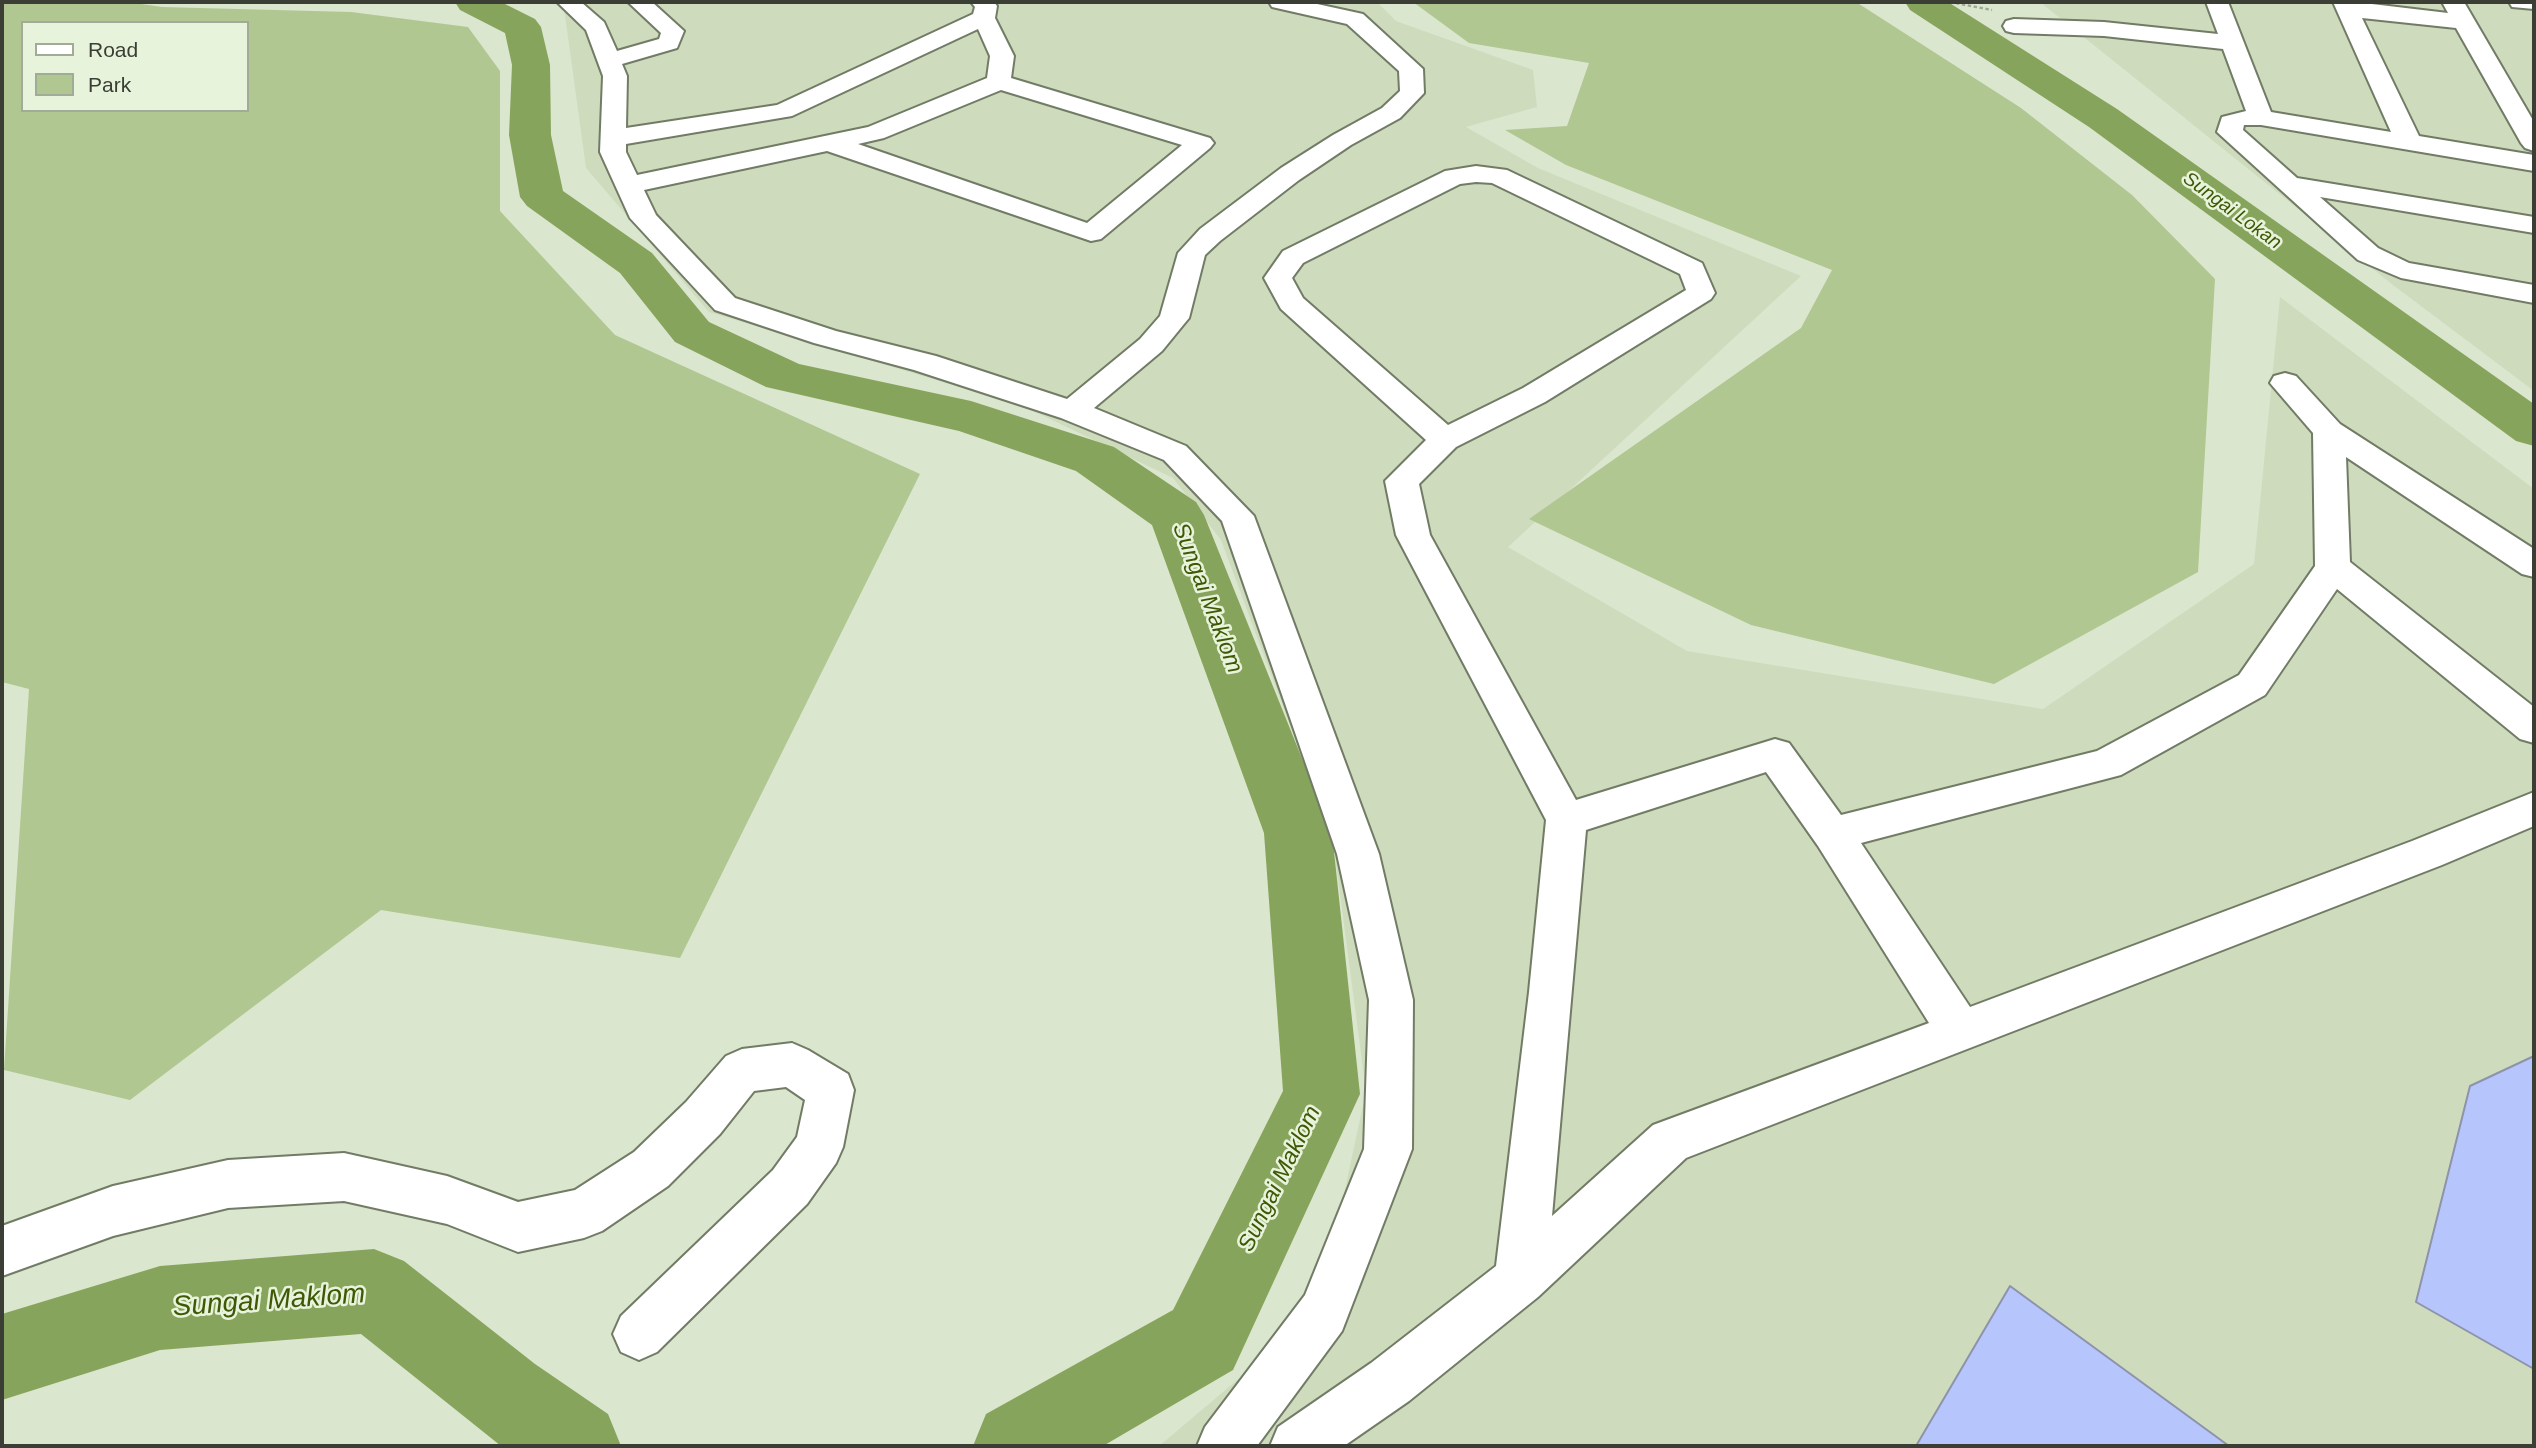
<!DOCTYPE html>
<html>
<head>
<meta charset="utf-8">
<style>
  body { margin:0 }
  #map { position:relative; width:2536px; height:1448px; overflow:hidden; background:#dbe6ce; font-family:Helvetica,sans-serif }
  canvas { display:block }
  .frame { position:absolute; inset:0; border:4px solid #3a3e34; pointer-events:none }
  .legend { position:absolute; left:21px; top:21px; width:228px; height:91px; box-sizing:border-box; background:#e8f3db; border:2px solid #a2ab98; margin:0; padding:9px 12px; list-style:none; font-size:21px; color:#3a3e34 }
  .legend li { display:flex; align-items:center; gap:14px; height:35px }
  .legend b { width:35px; border:2px solid #a2ab98 }
</style>
</head>
<body>
<div id="map">
<canvas width="2536" height="1448"></canvas>
<div class="frame"></div>
<ul class="legend">
<li><b style="height:9px;background:#fff"></b>Road</li>
<li><b style="height:19px;background:#b0c791"></b>Park</li>
</ul>
</div>
<script>
const ctx = document.querySelector('canvas').getContext('2d');
ctx.lineJoin = 'round';
function paint(path, color) { ctx.fillStyle = color; ctx.fill(path, 'evenodd'); }
const poly = rows => new Path2D(rows.map(r => 'M' + r).join(''));
function trace(path, color, width, dash) { ctx.strokeStyle = color; ctx.lineWidth = width; ctx.lineCap = dash ? 'butt' : 'round'; ctx.setLineDash(dash || []); ctx.stroke(path); }
function drawText(font, color, halo, rows, align = 'center') {
  ctx.font = font + ' Helvetica,sans-serif'; ctx.lineWidth = 5; ctx.setLineDash([]); ctx.textBaseline = 'middle'; ctx.strokeStyle = halo; ctx.fillStyle = color; for (const [text, x, y, turn = 0] of rows) {
    ctx.save(); ctx.translate(x, y); ctx.rotate((+turn || 0) * Math.PI / 180); ctx.textAlign = isNaN(turn) ? turn : align; if (halo) ctx.strokeText(text, 0, 0); ctx.fillText(text, 0, 0); ctx.restore();
  }
}
paint(poly([
  [577,2,1377,2,1396,21,1533,70,1537,107,1466,127,1538,168,1801,276,1508,547,1687,651,2043,709,2254,564,2280,297,2534,489,2534,1446,1159,1446,1319,1311,1366,1091,1333,841,1221,540,1173,478,1023,406,709,312,586,168,564,8],
  [2040,2,2534,2,2534,391,2393,285]
]), '#cedcbd');
paint(poly([
  [2,2,128,2,162,7,351,12,468,27,500,71,500,211,615,335,920,474,680,958,381,910,130,1100,4,1070,29,689,2,682],
  [23,23,247,23,247,110,23,110],
  [1413,2,1856,2,2021,108,2132,195,2215,279,2198,572,1994,684,1751,625,1529,519,1801,328,1832,270,1566,165,1505,130,1567,126,1589,63,1469,43]
]), '#b0c791');
paint(poly([
  [455,2,501,2,535,19,541,27,550,65,551,135,563,191,652,253,709,322,799,364,971,401,1114,447,1196,502,1204,515,1332,833,1360,1094,1233,1370,1103,1446,973,1446,986,1414,1173,1310,1283,1091,1264,833,1152,525,1076,471,959,431,766,387,675,342,620,273,527,206,520,197,509,135,512,65,505,33,460,10,455,2],
  [1905,2,1948,2,2117,109,2534,404,2534,446,2516,441,2089,127,1910,10,1905,2],
  [374,1249,404,1261,535,1364,608,1414,621,1446,501,1446,361,1334,160,1350,2,1400,2,1314,160,1266,374,1249]
]), '#87a45d');
const building = poly([
  [2534,1056,2534,1369,2416,1302,2470,1086,2534,1056],
  [2010,1286,2229,1446,1916,1446,2010,1286]
]);
paint(building, '#b7c5fd');
trace(building, '#8d93aa', 2);
const minor = poly([
  [557,2,581,2,604,22,617,51,659,39,661,33,628,2,652,2,684,31,677,48,622,64,627,76,626,128,777,105,973,14,975,7,971,2,994,2,997,6,995,18,1014,56,1011,78,1210,138,1214,143,1210,148,1101,239,1091,241,827,151,644,190,656,215,735,298,836,331,936,356,1067,399,1140,339,1160,316,1178,253,1200,229,1281,168,1333,135,1382,108,1400,91,1399,71,1347,24,1272,7,1269,2,1308,2,1363,14,1423,69,1424,93,1400,118,1351,145,1299,180,1220,241,1205,255,1189,318,1184,324,1162,351,1094,408,1186,446,1254,516,1379,854,1413,1000,1412,1149,1342,1331,1257,1446,1197,1446,1205,1427,1305,1295,1364,1149,1369,1000,1337,854,1222,521,1164,460,1061,418,914,370,814,343,715,310,630,218,600,152,603,76,586,30,557,2],
  [978,29,990,56,987,78,868,127,637,175,626,152,626,144,792,116,978,29],
  [1001,90,1182,145,1087,223,858,144,884,138,1001,90],
  [2206,2,2228,2,2271,112,2391,132,2333,2,2355,2,2448,13,2442,2,2464,2,2534,122,2534,151,2525,148,2521,143,2456,28,2362,18,2419,136,2534,155,2534,171,2261,125,2244,125,2243,130,2297,178,2534,217,2534,233,2320,197,2378,248,2409,263,2534,285,2534,303,2401,278,2358,260,2217,132,2222,117,2246,111,2223,49,2104,36,2014,33,2006,31,2003,26,2006,21,2014,19,2104,22,2218,34,2206,2],
  [2509,2,2534,2,2534,9,2512,7,2509,2],
  [1476,166,1507,170,1702,263,1715,293,1711,299,1545,402,1456,447,1419,484,1430,535,1576,800,1775,739,1789,743,1841,815,2097,751,2239,675,2315,566,2313,433,2270,383,2274,376,2285,373,2296,376,2340,424,2534,549,2534,577,2522,574,2346,457,2350,562,2534,707,2534,743,2520,739,2337,589,2265,695,2121,775,1861,843,1970,1007,2412,841,2534,792,2534,826,2442,865,1686,1158,1538,1297,1409,1401,1344,1446,1270,1446,1278,1427,1371,1363,1496,1266,1529,992,1546,820,1396,535,1385,481,1426,440,1281,309,1264,278,1283,251,1445,171,1476,166],
  [1476,182,1492,183,1680,274,1686,290,1523,388,1448,425,1303,298,1292,278,1303,263,1460,184,1476,182],
  [1766,772,1818,846,1929,1023,1653,1125,1552,1216,1586,830,1766,772],
  [792,1043,808,1050,848,1074,854,1090,843,1147,836,1163,807,1204,657,1352,639,1360,621,1352,613,1334,621,1316,773,1170,797,1137,805,1100,786,1087,754,1091,720,1134,668,1186,602,1231,584,1238,518,1252,447,1224,344,1201,228,1208,113,1236,2,1276,2,1226,113,1186,228,1160,344,1153,447,1176,518,1202,575,1190,634,1152,686,1102,726,1056,742,1049,792,1043]
]);
trace(minor, '#717b65', 4);
trace(poly([
  [1950,2,1992,10]
]), '#9fa895', 2.5, [3.5, 2.5]);
paint(minor, '#fff');
drawText('italic 19px', '#3e5806', '#e8f3db', [
  ["Sungai Lokan",2232,211,36]
]);
drawText('italic 23px', '#3e5806', '#e8f3db', [
  ["Sungai Maklom",1207,598,69],
  ["Sungai Maklom",1280,1179,-64]
]);
drawText('italic 28px', '#3e5806', '#e8f3db', [
  ["Sungai Maklom",269,1301,-4]
]);
</script>
</body>
</html>
